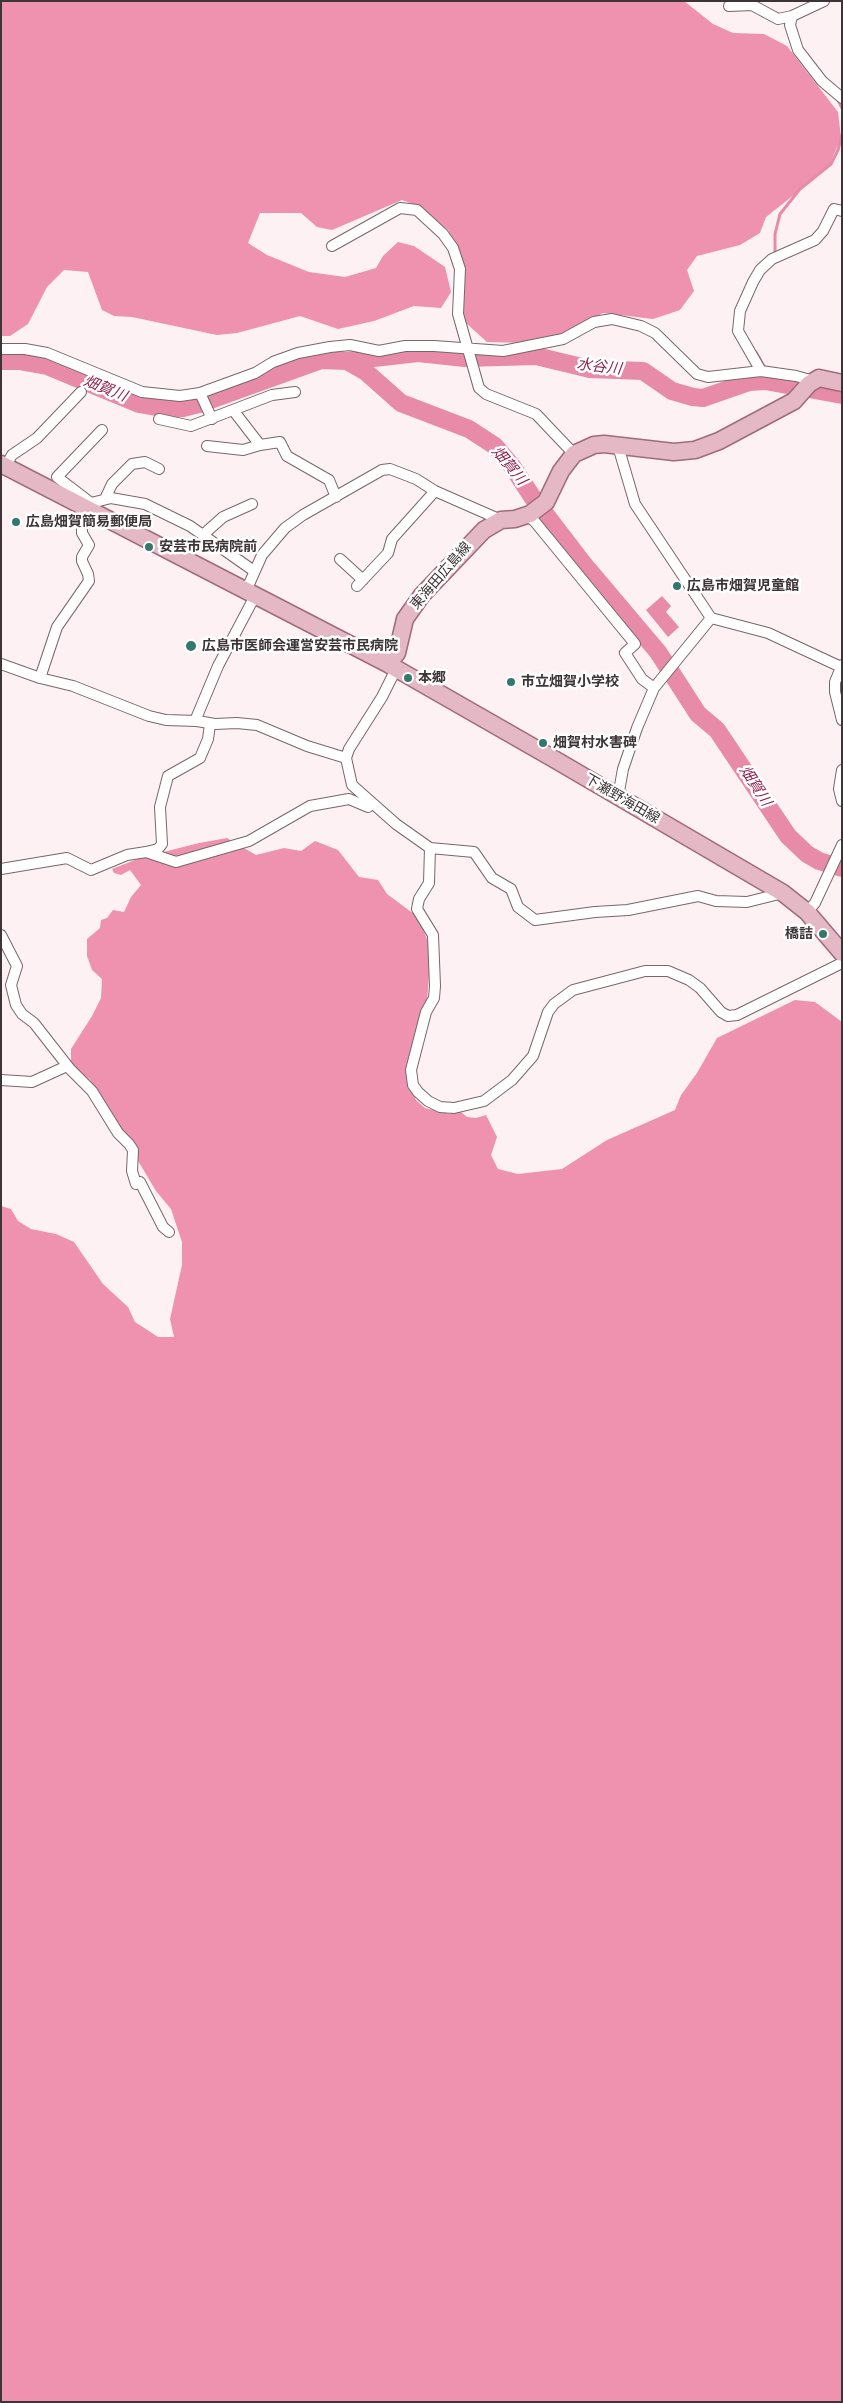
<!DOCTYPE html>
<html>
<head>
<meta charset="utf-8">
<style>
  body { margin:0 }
  #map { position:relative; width:843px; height:2403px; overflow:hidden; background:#fdf1f4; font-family:"Fira Sans",sans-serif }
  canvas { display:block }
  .frame { position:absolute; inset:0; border:2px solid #3c3436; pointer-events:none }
</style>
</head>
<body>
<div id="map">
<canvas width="843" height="2403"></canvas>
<div class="frame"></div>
</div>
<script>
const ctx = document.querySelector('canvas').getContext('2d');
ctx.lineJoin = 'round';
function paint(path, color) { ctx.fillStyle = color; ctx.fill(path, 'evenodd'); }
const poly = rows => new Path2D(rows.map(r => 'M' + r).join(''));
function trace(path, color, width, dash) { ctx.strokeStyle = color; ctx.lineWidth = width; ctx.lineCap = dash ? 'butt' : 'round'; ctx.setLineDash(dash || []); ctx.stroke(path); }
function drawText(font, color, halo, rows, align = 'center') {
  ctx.font = font + ' "Fira Sans","Noto Sans JP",sans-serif'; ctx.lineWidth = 5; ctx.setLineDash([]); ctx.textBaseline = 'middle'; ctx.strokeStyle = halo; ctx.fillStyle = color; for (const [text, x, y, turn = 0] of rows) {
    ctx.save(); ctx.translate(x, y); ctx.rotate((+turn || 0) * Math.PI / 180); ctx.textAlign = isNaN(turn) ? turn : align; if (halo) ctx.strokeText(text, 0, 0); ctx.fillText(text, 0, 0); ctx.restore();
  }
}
paint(poly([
  [1,1,684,1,713,24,733,33,764,34,787,46,838,112,841,138,828,168,766,217,760,233,740,245,697,256,687,270,694,291,680,310,653,319,603,313,573,329,562,338,524,343,487,342,466,323,462,309,462,257,448,230,421,207,402,200,332,230,317,227,301,213,260,213,248,243,267,255,309,272,345,277,376,268,383,256,398,242,414,246,445,267,451,292,441,308,414,306,374,321,338,329,300,316,237,333,217,335,132,317,114,316,102,310,88,272,64,270,47,287,28,324,10,336,1,336],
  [227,838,256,855,284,848,301,851,315,841,338,850,359,877,378,880,387,894,418,917,431,949,426,1015,411,1051,407,1068,409,1083,416,1100,425,1108,450,1114,454,1111,461,1112,467,1117,476,1118,486,1115,497,1137,491,1155,498,1169,518,1174,562,1169,607,1140,675,1110,681,1095,697,1073,717,1038,795,1000,815,1002,842,1022,842,2402,1,2402,1,1206,11,1209,18,1221,31,1229,56,1234,74,1242,103,1284,128,1307,135,1322,158,1337,174,1337,170,1319,182,1265,182,1242,171,1209,156,1191,90,1080,71,1066,71,1049,92,1016,101,998,102,979,92,970,87,956,87,939,100,928,101,920,107,918,113,910,124,912,131,897,141,885,130,870,121,875,114,873,112,869,140,858,199,843]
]), '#ef92af');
paint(poly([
  [662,596,671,606,666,612,679,627,668,637,646,610]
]), '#e78ba8');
trace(poly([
  [838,100,842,108],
  [775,255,775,234,780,214,800,189,831,164,838,150,842,135],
  [756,352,765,368],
  [768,374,772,382]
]), '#e78ba8', 3);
trace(poly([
  [1,361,19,361,47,366,139,404,168,409,183,408,199,404,321,360,347,361,418,353,465,358,536,356,590,369,643,371,672,391,693,397,703,398,749,382,765,381,842,395],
  [347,361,366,372,401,403,469,429,495,446,512,466,533,498,582,562,658,652,698,714,717,730,788,836,807,854,819,861,842,868]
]), '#e78ba8', 18);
const street = poly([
  [729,6,752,5,778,19,792,16,824,1],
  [792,16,790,25,798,50,822,81,842,98],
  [332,246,400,208,417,210,443,234,453,248,460,269,458,314,479,388,486,394,536,414,574,454],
  [1,349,25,349,47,353,142,392,180,396,200,393,255,373,273,362,298,353,330,347,350,345,379,351,405,346,434,346,503,351,563,339,594,322,612,319,641,326,655,333,697,374,708,377,761,371,796,376,814,381],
  [761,371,738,331,740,311,753,282,760,270,772,259,815,240,823,231,834,209,842,211],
  [200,393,212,419],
  [233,410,260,445,280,442,287,456,329,480,336,497],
  [159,419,191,426,272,395,295,392],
  [207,446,243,450,260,445],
  [618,446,635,504,711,618,768,633,841,667],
  [5,467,12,455,37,438,81,392],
  [105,499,112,484,132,464,145,462,159,469],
  [91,503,57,477,102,430],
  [87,508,91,503,111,498,145,504,190,526,254,571],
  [527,515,535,522,635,644,625,653,642,679,654,688],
  [204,534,223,517,252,504],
  [340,559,363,580],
  [357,586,388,553,392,539,435,491],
  [246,591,262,555,285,528,303,515,382,470,390,469,416,479,435,491,501,520],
  [1,664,40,678,73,686,149,716,166,720,197,721,215,724,237,723,257,725,307,746,346,758],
  [842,665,835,682,835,692,842,720],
  [396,669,382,697,349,749,346,758,352,785,396,824,430,848,474,852,492,878,511,889,518,907,535,920,595,912,628,910,698,896,716,901,747,902,783,893],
  [40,678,57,627,89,581,88,574,82,561,82,557,89,545,82,533,82,506],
  [195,721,218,666,255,596],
  [842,770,839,789,842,801],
  [618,797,623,769,637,728,654,688,711,618],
  [430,848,429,883,419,899,417,909,433,935,435,986,434,998,426,1012,411,1070,413,1085,418,1092,428,1101,440,1107,454,1108,484,1101,512,1080,533,1056,548,1012,554,1004,573,990,645,971,668,971,689,980,700,988,721,1012,728,1016,737,1015,842,963],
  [146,852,158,849,162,844,160,807,168,776,200,758,208,739,210,724],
  [1,869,67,858,91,870,127,855,146,852,176,862,249,841,310,806,349,799,368,807],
  [807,912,815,903,842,845],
  [1,935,17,966,11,985,16,1005,22,1014,34,1023,70,1069,92,1091,118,1133,129,1144,133,1150,132,1171,136,1184,140,1182,163,1227,169,1232],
  [1,1080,32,1082,67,1066]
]);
const primary = poly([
  [1,464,388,664,554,759,783,893,807,912,842,953],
  [388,664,397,653,405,619,422,595,484,530,501,520,515,519,530,514,546,502,561,471,574,454,594,445,604,444,674,452,695,450,719,441,794,401,809,384,819,378,842,383]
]);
trace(street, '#77676b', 12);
trace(primary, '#9f6b7b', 19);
trace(street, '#fff', 10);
trace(primary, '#e5b8c6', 16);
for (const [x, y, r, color] of [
  [16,522,5,"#33786c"],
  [149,547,5,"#33786c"],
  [677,586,5,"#33786c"],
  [191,646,6,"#33786c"],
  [408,678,5,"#33786c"],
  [511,682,5,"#33786c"],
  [543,743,5,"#33786c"],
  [823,934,5,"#33786c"]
]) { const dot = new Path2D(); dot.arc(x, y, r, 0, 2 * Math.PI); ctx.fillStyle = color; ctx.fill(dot); trace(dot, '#fff', 2); }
drawText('bold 14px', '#3c3436', '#fff', [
  ["広島畑賀簡易郵便局",26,522],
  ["安芸市民病院前",159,547],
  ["広島市畑賀児童館",687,586],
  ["広島市医師会運営安芸市民病院",202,646],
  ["本郷",418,678],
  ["市立畑賀小学校",521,682],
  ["畑賀村水害碑",553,743],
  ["橋詰",813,934,"right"]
], 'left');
drawText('14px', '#3c3436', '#fff', [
  ["東海田広島線",441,576,-49],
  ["下瀬野海田線",622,799,30]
]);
drawText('italic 15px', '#8f2450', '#fff', [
  ["水谷川",599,367,7],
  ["畑賀川",105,389,22],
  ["畑賀川",509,466,50],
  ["畑賀川",755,786,57]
]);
</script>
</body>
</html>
